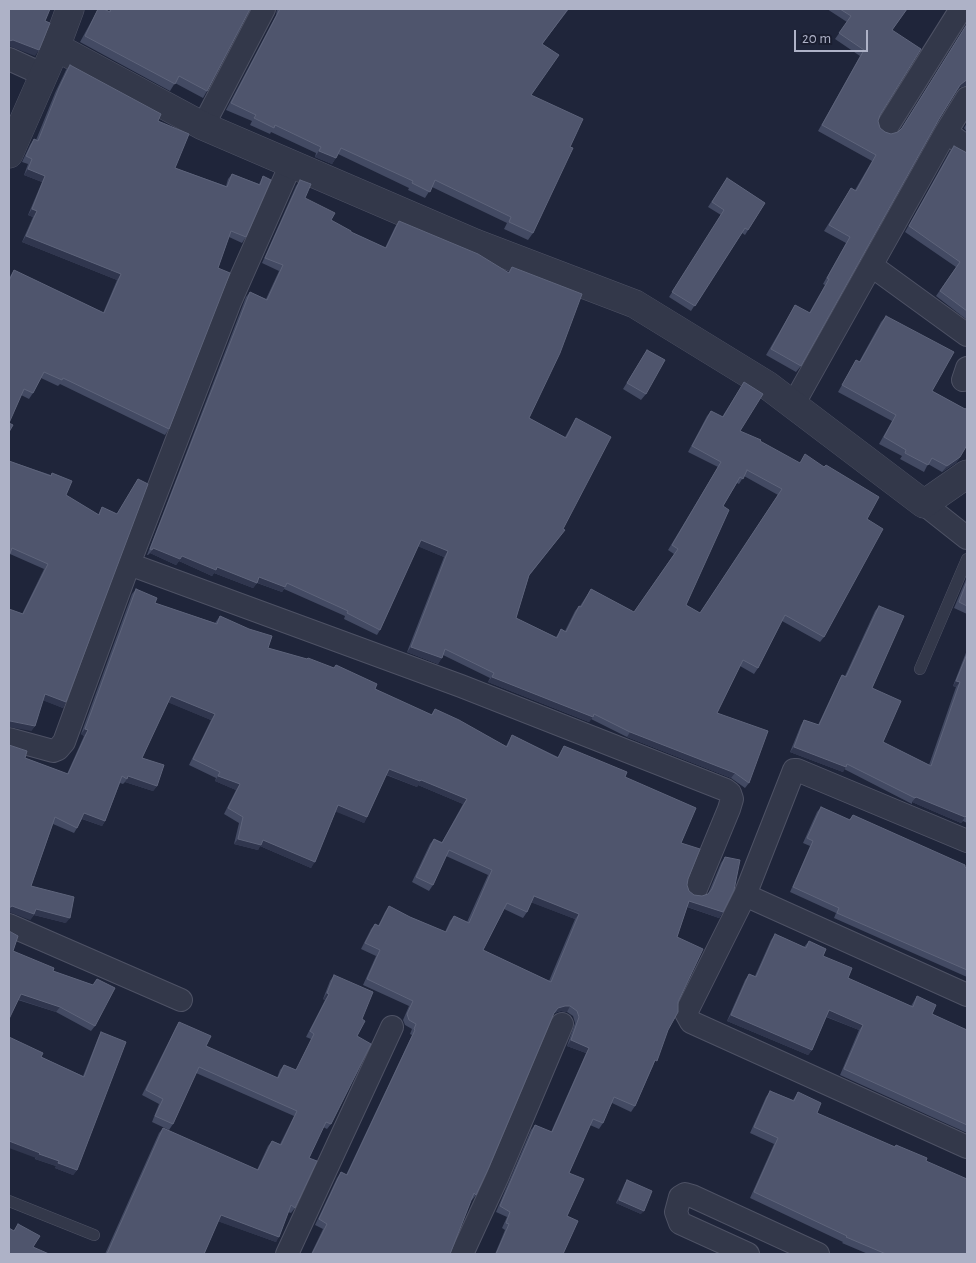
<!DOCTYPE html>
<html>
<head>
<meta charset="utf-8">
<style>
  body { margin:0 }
  #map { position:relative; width:976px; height:1263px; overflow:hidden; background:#1f253a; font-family:"Alegreya Sans",sans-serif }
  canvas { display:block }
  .frame { position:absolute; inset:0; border:10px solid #aeb2c7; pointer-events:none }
  .scale { position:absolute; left:794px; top:30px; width:74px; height:22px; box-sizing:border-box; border:2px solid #aeb2c7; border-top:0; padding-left:6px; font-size:15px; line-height:18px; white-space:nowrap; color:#aeb2c7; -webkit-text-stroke:4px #191d2f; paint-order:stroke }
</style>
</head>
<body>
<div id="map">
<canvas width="976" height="1263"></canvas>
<div class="frame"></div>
<div class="scale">20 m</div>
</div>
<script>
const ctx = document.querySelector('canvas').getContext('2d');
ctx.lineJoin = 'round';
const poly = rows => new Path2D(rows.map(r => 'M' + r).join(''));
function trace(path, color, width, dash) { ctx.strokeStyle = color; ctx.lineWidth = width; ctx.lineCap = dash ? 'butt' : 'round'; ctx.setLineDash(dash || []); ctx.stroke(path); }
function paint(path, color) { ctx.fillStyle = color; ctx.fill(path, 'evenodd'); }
const service = poly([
  [920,669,967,559],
  [9,1201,94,1235]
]);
const minor = poly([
  [9,59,44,75],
  [203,126,264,9],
  [887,127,961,9],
  [946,132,967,147],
  [872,266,967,335],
  [963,380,967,368],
  [793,405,946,132,967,98],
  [924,504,967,538],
  [129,564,461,686,726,790,730,793,732,799,729,809,696,889],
  [9,739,53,751,58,749,64,742,129,564,230,302,291,164],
  [967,841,797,770,794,770,745,895,686,1013,691,1022,967,1147],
  [745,895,967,995],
  [9,925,181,1000],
  [287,1254,392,1027],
  [462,1254,497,1178,562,1024],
  [748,1254,680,1223,676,1212,680,1197,685,1194,692,1196,818,1254]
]);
const tertiary = poly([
  [56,47,203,126,475,243,635,304,767,385,924,504,967,474],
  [9,154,56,47,70,9]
]);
trace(service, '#4e5265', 12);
trace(minor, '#4e5265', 24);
trace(tertiary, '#4e5265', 29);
trace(service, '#33384a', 11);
trace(minor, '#33384a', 22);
trace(tertiary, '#33384a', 28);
paint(poly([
  [98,9,104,9,109,11,110,9,250,9,207,91,203,98,175,83,170,91,80,42],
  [277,9,569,9,542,44,531,95,570,147,533,233,528,240,504,229,507,223,432,187,425,198,408,190,409,188,338,154,332,164,315,157,316,153,271,132,270,134,250,125,252,121,226,110,276,15],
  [827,9,907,9,892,30,880,115,878,121,880,128,885,132,891,134,898,132,901,129,967,24,967,85,960,87,957,90,939,119,801,366,796,372,766,355,795,305,809,313,825,285,823,284,846,243,824,231,851,188,855,190,872,161,818,131,860,56,835,39,847,22],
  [70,65,158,121,175,168,226,186,228,179,232,174,259,184,263,176,246,237,242,243,229,237,218,268,169,429,165,435,60,384,58,386,41,378,33,393,29,399,21,395,9,423,9,278,14,270,103,313,117,280,22,242,33,217,28,215,42,182,24,175,28,164,22,162,30,145,34,139,36,140,55,93,66,70],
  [967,123,967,132,964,128],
  [954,146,967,153,967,320,936,296,956,267,905,232,950,151],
  [727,178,765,203,745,235,742,233,691,311,669,297,721,215,708,207],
  [300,180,305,198,331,220,351,232,385,248,395,227,399,221,508,273,512,267,529,418,565,437,576,418,563,529,561,535,529,576,516,618,556,637,561,629,565,631,575,611,579,606,580,606,591,589,634,612,674,554,668,550,718,467,688,452,707,416,711,411,722,417,744,382,740,431,760,441,867,519,824,637,820,642,782,621,758,668,754,674,740,666,717,713,749,783,745,788,731,778,627,737,591,719,589,722,488,682,490,678,443,655,438,664,407,652,444,557,418,546,380,630,377,635,344,619,345,616,284,589,282,592,257,583,253,588,214,573,212,576,179,561,176,565,150,553,148,555,147,555,246,297,250,292,266,299,279,271,262,263,296,186],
  [744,476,778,495,700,613,686,605,723,506,737,483,739,484],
  [886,316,932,391,965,409,960,457,956,463,942,472,928,464,924,472,900,459,902,456,879,444,892,421,838,392,856,360,859,362,881,322],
  [647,350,646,394,641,400,623,389],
  [9,461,51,475,52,473,66,495,98,515,102,507,117,514,138,479,66,702,63,708,43,700,35,726,31,731,22,614,44,569,10,554],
  [967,577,967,614,954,608],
  [136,589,155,603,215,623,220,616,268,648,334,668,336,665,375,689,431,715,435,709,506,746,512,735,558,757,564,746,625,777,681,843,688,879,687,885,689,891,694,895,702,896,708,894,721,863,725,857,723,912,719,918,687,907,677,937,678,1002,653,1066,635,1106,631,1112,612,1103,603,1123,599,1129,590,1125,569,1173,567,1216,563,1254,495,1254,505,1230,502,1228,507,1217,496,1212,531,1130,535,1125,551,1132,586,1053,567,1046,575,1023,573,1016,567,1012,561,1011,554,1013,553,1015,476,1195,472,1200,471,1200,450,1254,311,1254,323,1229,315,1225,337,1178,341,1172,346,1175,412,1035,410,1034,412,1029,405,1025,403,1020,409,1006,363,985,376,956,361,949,371,929,375,924,378,926,385,912,389,906,410,917,445,932,450,921,454,916,467,922,488,875,446,856,433,885,429,891,412,882,430,844,434,839,442,842,463,804,418,785,417,787,386,775,367,817,364,823,336,811,311,868,260,846,258,850,234,844,239,823,224,814,236,790,215,781,216,778,189,765,211,720,168,702,142,758,157,786,153,791,125,782,123,784,120,783,105,821,102,826,82,819,77,828,74,833,53,824,31,886,66,923,34,915,30,920,25,758,67,774,84,736,81,734,132,594],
  [531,902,575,919,549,981,483,950,504,909,523,918,527,912],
  [879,606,872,688,883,742,929,765,956,687,953,686,967,650,967,823,963,821,961,823,912,802,912,804,844,769,843,772,790,752,801,725,804,720,818,725,839,680,842,675,845,676,875,611],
  [821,807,849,820,853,815,967,868,967,977,834,918,836,913,790,892,810,846,803,843,817,812],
  [775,934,804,947,809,941,823,956,848,978,911,1006,917,996,932,1014,967,1030,967,1133,840,1075,859,1030,826,1017,812,1050,808,1055,727,1021,745,980,749,974,755,976,771,940],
  [13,951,53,971,93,985,97,979,95,1026,91,1031,56,1012,18,1000],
  [334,975,362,1019,331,1124,327,1129,323,1127,309,1158,295,1208,291,1213,288,1212,276,1242,218,1221,204,1254,105,1254,159,1133,163,1128,257,1170,268,1146,272,1141,280,1144,294,1116,196,1073,173,1124,169,1130,152,1122,159,1104,142,1095,176,1027,179,1022,206,1046,277,1078,280,1070,284,1065,296,1070,311,1039,306,1037,325,1000,323,999,330,981],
  [101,1032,77,1170,73,1175,55,1168,56,1166,35,1159,41,1057,83,1076,98,1038],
  [770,1091,793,1100,798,1092,817,1113,894,1147,896,1145,926,1161,967,1254,868,1254,842,1243,843,1242,750,1198,774,1144,750,1133,766,1097],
  [627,1180,641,1214,616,1203,625,1183]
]), '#434a63');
paint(poly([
  [13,40,39,50,35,56,9,46,9,41],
  [967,80,967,85,960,87,956,91,960,85,965,81],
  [319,151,336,158,332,164,315,157],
  [28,169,45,176,42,182,24,175],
  [32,209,37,211,33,217,28,215],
  [26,236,121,274,117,280,22,242],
  [960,457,956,463,942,472,947,466],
  [421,540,448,551,444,557,417,546],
  [153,548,182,556,217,567,257,583,253,588,214,573,212,576,179,561,176,565,150,553],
  [259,577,285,587,282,592,255,582],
  [411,647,442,658,438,664,407,652],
  [492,677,593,717,589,722,488,682],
  [956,681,960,682,956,687,953,686],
  [45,694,66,702,63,708,42,700],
  [171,696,215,714,211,720,167,702],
  [9,721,10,721,35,726,31,731,9,727],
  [85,729,88,730,84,736,81,734],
  [630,732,735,773,731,778,627,737],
  [794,747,846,767,843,772,790,752],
  [389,769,421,780,467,799,463,804,418,785,417,787,385,774],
  [128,776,157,786,153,791,125,782],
  [218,776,240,784,236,790,215,781],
  [916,797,965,817,961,823,912,802],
  [338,805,367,817,364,823,334,811],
  [84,813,105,821,102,826,80,818],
  [238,839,263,840,315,862,311,868,260,846,258,850,234,844],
  [534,896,579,914,575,919,530,902],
  [689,901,723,912,719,918,685,906],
  [12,906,36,909,70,918,66,923,34,915,30,920,9,912,9,908],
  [327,993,329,994,325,1000,323,999],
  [21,994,60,1007,56,1012,17,999],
  [565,1006,570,1006,567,1012,561,1011,554,1013,550,1019,558,1008],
  [829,1010,863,1025,859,1030,825,1016],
  [731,1015,812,1050,808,1055,727,1021],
  [571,1040,589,1048,586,1053,567,1046],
  [9,1141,40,1153,36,1158,9,1148],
  [39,1154,59,1161,56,1166,35,1159],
  [58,1163,77,1170,73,1175,55,1168],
  [619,1200,644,1211,641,1214,616,1203],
  [221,1215,279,1237,276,1242,217,1221]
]), '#30364e');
const building = poly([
  [9,9,50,9,45,21,50,23,39,50,13,40,9,41,9,9],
  [98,9,104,9,110,12,111,9,250,9,207,91,179,76,175,84,85,36,98,9],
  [280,9,568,9,542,44,559,55,531,95,583,119,570,147,573,148,533,233,509,222,511,217,435,180,430,192,412,183,413,181,341,148,336,158,319,151,321,147,275,125,274,128,254,118,256,115,231,103,280,9],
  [840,9,907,9,892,30,921,49,880,115,878,121,880,128,885,132,891,134,898,132,902,128,967,24,967,80,965,81,960,85,939,119,801,366,771,349,795,305,810,313,829,279,827,278,850,237,829,225,851,188,856,191,876,155,822,125,864,50,839,33,851,16,840,9],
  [70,65,161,114,158,121,189,134,175,168,227,187,232,174,260,185,263,176,271,180,246,237,231,231,218,268,230,273,169,429,63,378,62,380,44,372,33,393,24,389,9,423,9,281,14,270,104,313,121,274,26,236,37,211,32,209,45,176,28,169,32,159,26,156,34,139,38,141,59,88,70,65],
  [954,146,967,153,967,311,940,291,960,262,909,226,954,146],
  [727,178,765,203,748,230,745,228,695,306,672,292,724,210,712,202,727,178],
  [300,180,311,184,305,198,335,213,331,220,351,231,351,232,386,248,399,221,478,254,509,273,512,267,582,294,560,353,529,418,566,438,576,418,611,437,563,529,565,530,529,575,516,618,557,638,561,629,566,632,579,606,581,607,591,589,634,612,678,549,672,545,721,462,692,446,711,411,723,417,744,382,763,394,740,431,761,440,760,441,800,463,805,454,824,467,826,465,879,497,867,519,883,529,824,637,785,615,758,668,743,660,717,713,768,731,749,783,735,773,630,732,594,714,593,717,492,677,494,673,445,649,442,658,411,647,448,551,421,540,380,630,347,613,348,611,287,583,285,587,259,577,257,583,217,567,216,570,182,556,180,559,153,548,152,550,150,549,250,292,267,300,283,265,265,258,300,180],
  [747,470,782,489,700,613,686,605,729,510,723,506,740,477,743,479,747,470],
  [886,316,954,352,932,391,965,409,967,408,967,445,960,457,947,466,932,458,928,465,905,453,906,450,884,437,896,415,842,385,856,360,860,362,886,316],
  [647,350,665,360,646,394,627,383,647,350],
  [9,423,13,425,9,432,9,423],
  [9,461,51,476,52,473,72,481,66,495,99,515,102,507,117,514,138,479,148,484,66,702,45,694,35,726,10,721,9,721,9,609,23,614,48,564,12,548,9,556,9,461],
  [967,581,967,606,959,602,967,581],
  [136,589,157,598,155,603,217,624,220,616,249,629,272,636,268,648,307,659,308,658,334,668,336,665,377,684,375,689,432,715,435,709,459,720,507,747,512,735,558,758,564,746,627,772,625,777,696,808,681,843,700,849,688,879,687,885,689,891,694,895,702,896,708,894,712,889,725,857,740,860,734,890,723,912,689,901,677,937,703,949,678,1002,678,1012,668,1030,657,1061,655,1060,635,1106,614,1097,603,1123,593,1119,569,1173,584,1179,567,1216,578,1221,563,1254,496,1254,509,1224,506,1223,510,1212,500,1206,535,1125,552,1132,589,1048,571,1040,579,1017,577,1011,570,1006,565,1006,558,1008,554,1013,489,1167,476,1195,474,1193,450,1254,312,1254,327,1224,319,1219,341,1172,347,1175,415,1030,414,1029,416,1024,409,1020,407,1014,413,1001,367,979,380,950,365,943,375,924,379,926,389,906,410,917,446,932,454,916,469,923,492,870,449,850,433,885,416,877,434,839,442,843,467,799,421,780,420,781,389,769,367,817,338,805,315,862,263,840,261,845,238,839,243,817,228,808,240,784,218,776,220,772,193,759,215,714,171,696,142,758,164,765,157,786,128,776,127,779,122,776,105,821,84,813,77,828,55,817,31,886,74,897,70,918,36,909,34,914,12,906,9,908,9,745,27,751,25,758,68,774,88,730,85,729,136,589],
  [534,896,579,914,551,982,483,950,507,903,527,912,534,896],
  [879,606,904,616,872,688,901,701,883,742,931,766,960,682,956,681,967,654,967,816,966,816,965,817,916,797,915,798,847,764,846,767,794,747,804,720,819,725,842,675,846,677,879,606],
  [821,807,850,820,853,815,965,865,965,867,967,868,967,970,837,913,839,908,793,887,813,841,807,838,821,807],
  [9,931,18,936,13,951,54,968,53,971,93,985,97,979,115,988,95,1026,60,1007,21,994,9,1019,9,931],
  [775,934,806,948,809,941,826,949,823,956,852,968,848,978,913,1007,917,996,936,1005,932,1014,967,1030,967,1125,844,1069,863,1025,829,1010,812,1050,731,1015,749,974,756,977,775,934],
  [334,975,373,992,362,1019,365,1021,357,1036,371,1044,331,1124,326,1122,309,1158,317,1161,295,1208,291,1205,279,1237,221,1215,204,1254,107,1254,163,1128,258,1170,272,1141,281,1145,297,1111,199,1067,173,1124,155,1116,163,1099,146,1090,179,1022,211,1036,206,1046,278,1078,284,1065,296,1070,314,1034,310,1031,329,994,327,993,334,975],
  [101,1032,126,1042,77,1170,58,1163,59,1161,39,1154,40,1153,9,1141,9,1037,43,1053,41,1057,84,1077,101,1032],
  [770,1091,794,1101,798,1092,821,1103,817,1113,895,1147,896,1145,927,1158,926,1161,967,1179,967,1254,886,1254,846,1237,847,1236,754,1192,778,1138,754,1127,770,1091],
  [627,1180,652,1191,644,1211,619,1200,627,1180],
  [18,1224,40,1236,33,1247,49,1254,9,1254,9,1228,14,1231,18,1224]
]);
paint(building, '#4f556d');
trace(building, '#5e647b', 1);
</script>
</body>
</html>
